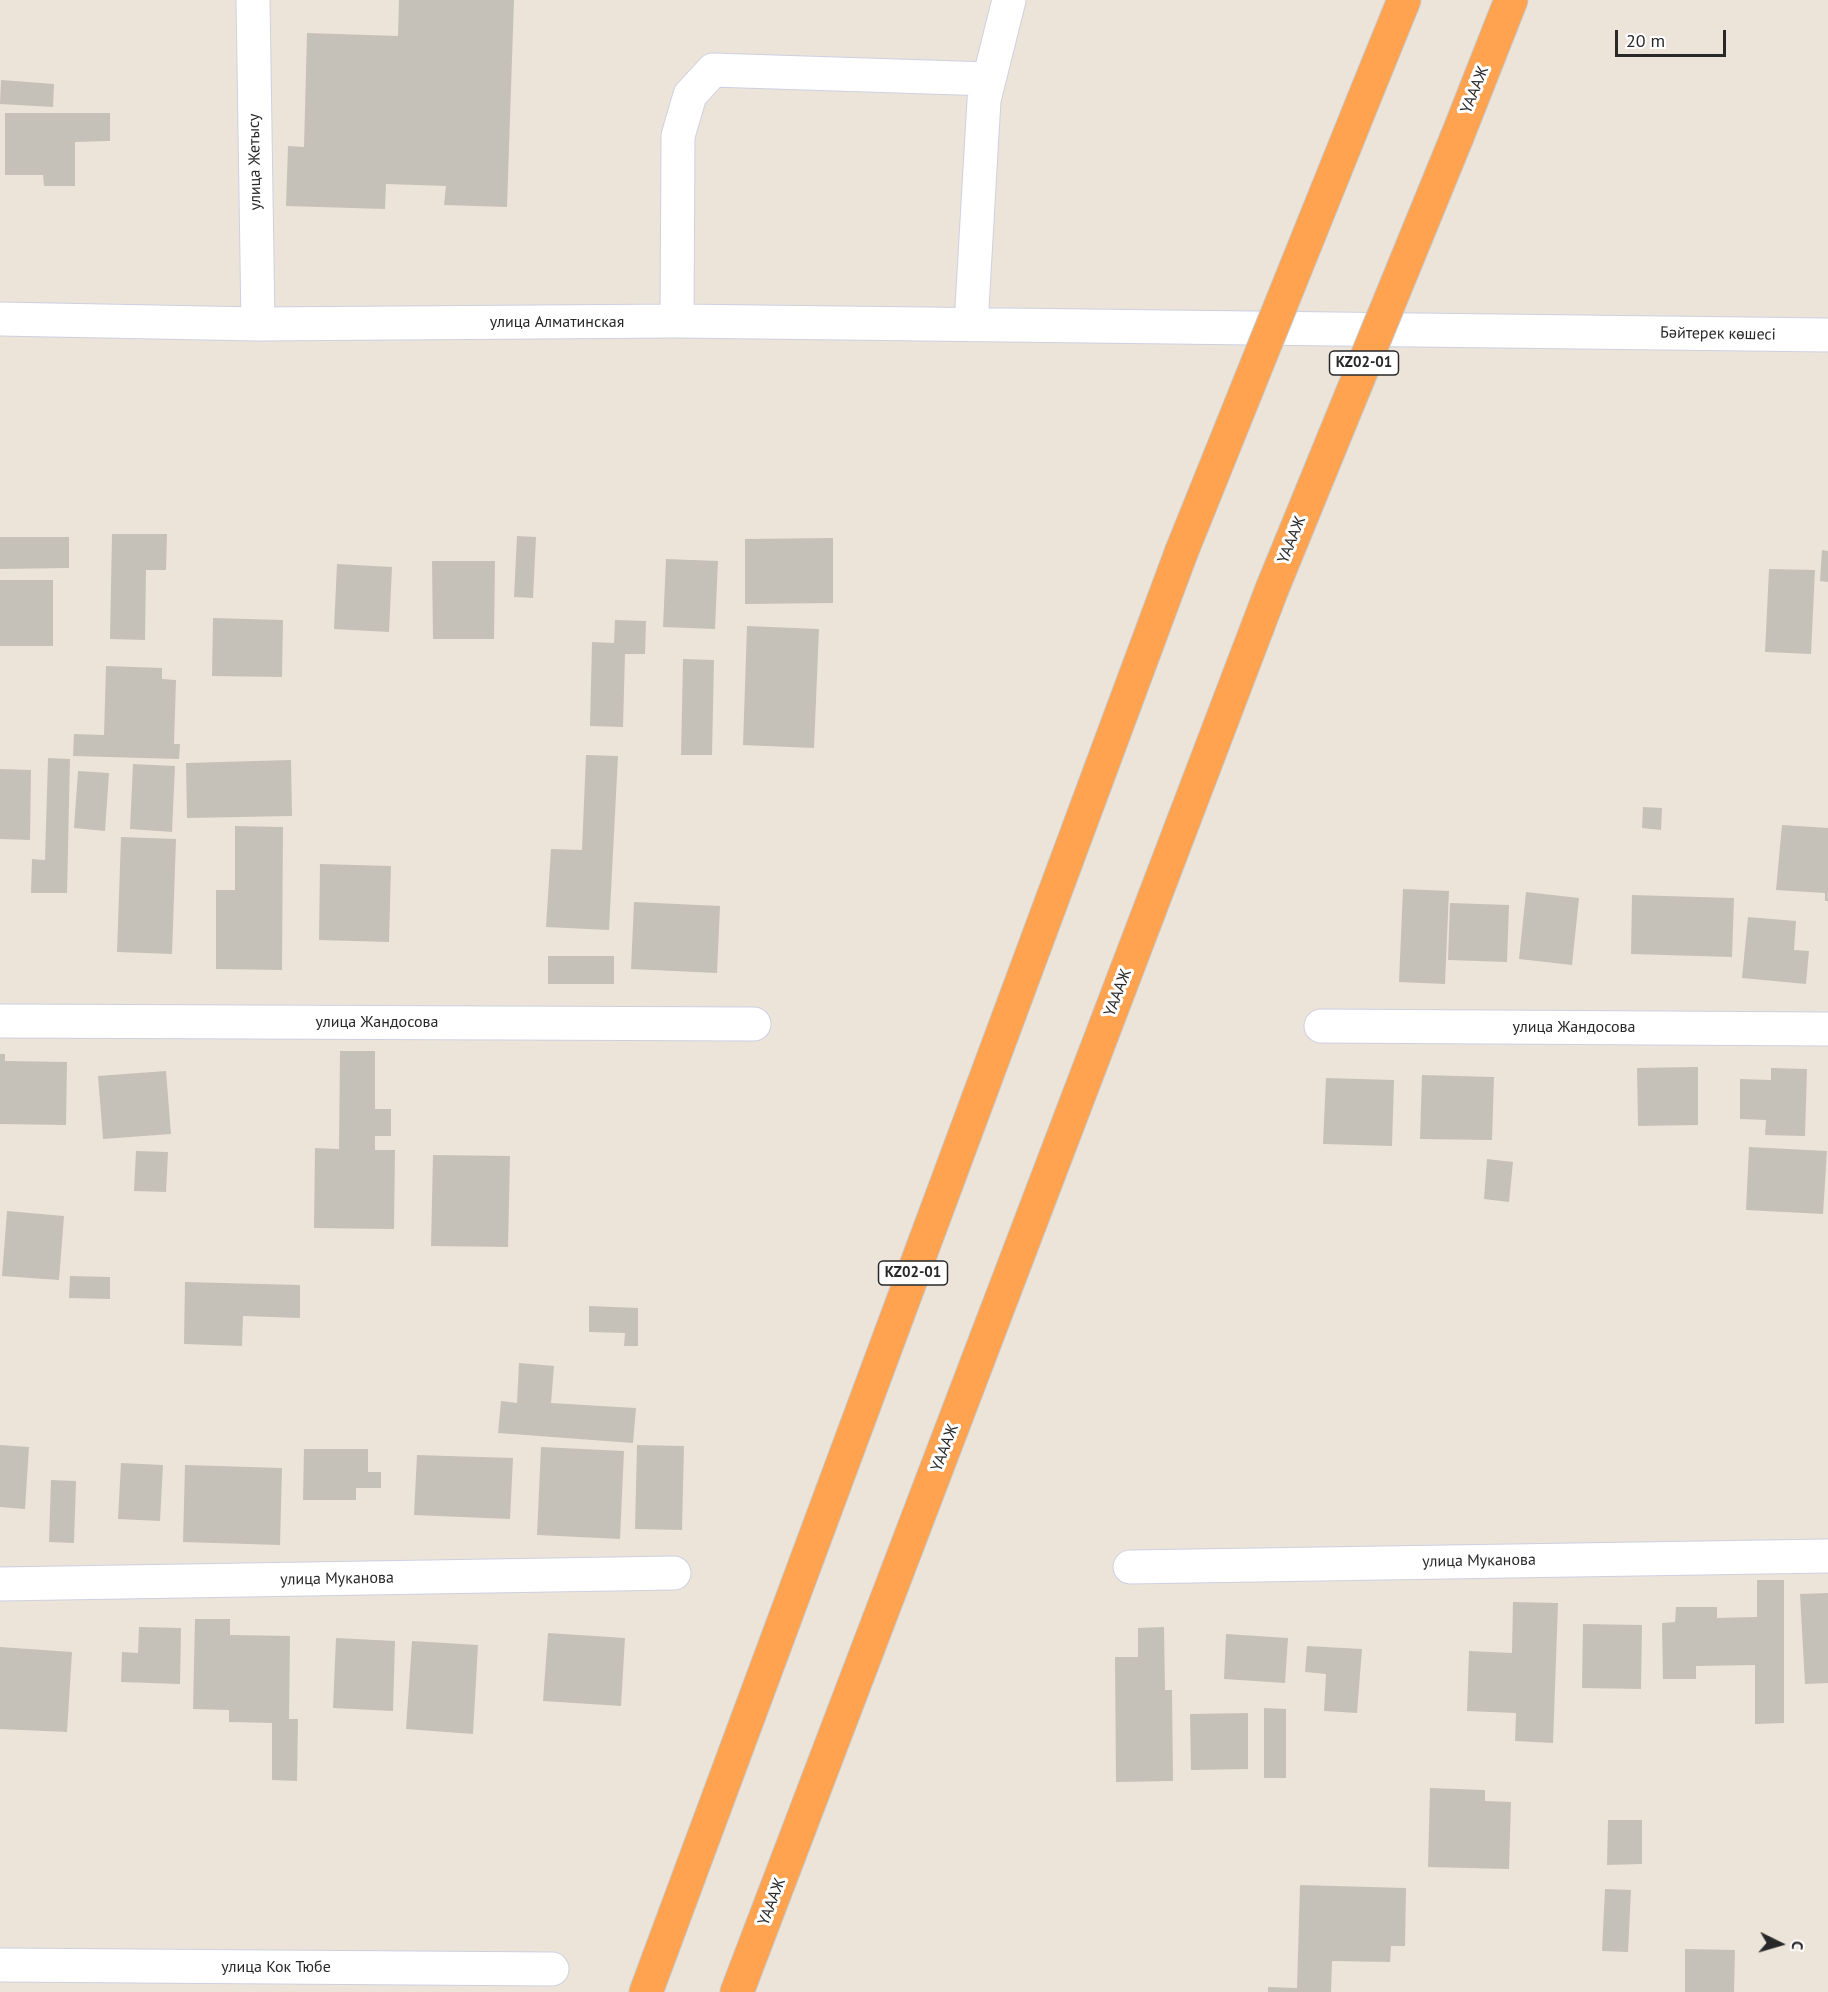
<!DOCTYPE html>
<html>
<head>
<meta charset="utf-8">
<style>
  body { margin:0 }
  #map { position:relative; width:1828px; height:1992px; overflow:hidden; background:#ece4d8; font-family:"PT Sans",sans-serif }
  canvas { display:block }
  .north { position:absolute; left:1750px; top:1914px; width:60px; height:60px; -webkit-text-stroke:4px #fff; paint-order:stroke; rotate:95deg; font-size:16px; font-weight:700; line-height:24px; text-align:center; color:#282828 }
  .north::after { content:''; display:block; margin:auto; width:21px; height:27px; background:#282828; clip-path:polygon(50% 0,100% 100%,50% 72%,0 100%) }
  .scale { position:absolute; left:1615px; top:30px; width:111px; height:27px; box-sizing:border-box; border:3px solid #282828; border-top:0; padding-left:8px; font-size:18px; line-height:21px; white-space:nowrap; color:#282828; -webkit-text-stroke:4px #fff; paint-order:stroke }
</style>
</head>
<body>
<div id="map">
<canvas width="1828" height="1992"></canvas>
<div class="north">С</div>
<div class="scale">20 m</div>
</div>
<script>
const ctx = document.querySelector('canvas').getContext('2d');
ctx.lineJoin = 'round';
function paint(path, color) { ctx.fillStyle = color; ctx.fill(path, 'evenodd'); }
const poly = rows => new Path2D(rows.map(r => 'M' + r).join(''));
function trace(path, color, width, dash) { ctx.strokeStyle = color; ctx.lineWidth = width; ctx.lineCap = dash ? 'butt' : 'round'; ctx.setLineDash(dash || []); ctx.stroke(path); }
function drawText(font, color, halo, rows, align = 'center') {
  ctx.font = font + ' "PT Sans",sans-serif'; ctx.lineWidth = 6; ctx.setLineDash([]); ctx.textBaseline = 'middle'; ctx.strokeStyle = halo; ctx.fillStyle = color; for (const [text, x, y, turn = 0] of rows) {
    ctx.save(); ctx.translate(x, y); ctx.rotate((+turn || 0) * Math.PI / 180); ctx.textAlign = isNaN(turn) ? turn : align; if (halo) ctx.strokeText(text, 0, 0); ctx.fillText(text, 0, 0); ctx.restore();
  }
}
paint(poly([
  [399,0,514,0,507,207,444,205,446,186,386,184,385,209,286,206,288,146,304,147,307,33,398,36],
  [1,80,54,84,53,107,0,104],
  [5,113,110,113,110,141,75,142,75,186,44,186,43,175,5,175],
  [112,534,167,534,166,570,146,570,145,640,110,639],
  [517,536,536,537,533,598,514,597],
  [0,537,69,537,69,568,0,569],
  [833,538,833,603,745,604,745,539],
  [1822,550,1828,551,1828,582,1820,581],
  [666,559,718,561,715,629,663,627],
  [432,561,495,561,494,639,433,639],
  [337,564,392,567,389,632,334,629],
  [1769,569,1815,570,1811,654,1765,652],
  [0,580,53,580,53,646,0,646],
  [213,618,283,620,282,677,212,676],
  [615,620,646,621,645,654,625,654,623,727,590,726,592,642,614,643],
  [747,626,819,629,814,748,743,745],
  [683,659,714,660,712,755,681,755],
  [106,666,162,668,162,679,176,680,174,744,180,744,179,759,73,756,74,734,104,735],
  [586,755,618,756,609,930,546,927,551,849,582,850],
  [48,758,70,759,67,893,31,893,32,859,45,860],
  [291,760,292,816,187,818,186,763],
  [133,764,175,766,172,832,130,829],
  [0,769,31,770,30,840,0,839],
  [78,771,109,773,105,831,74,828],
  [1643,807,1662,808,1661,830,1642,828],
  [1782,825,1828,828,1828,901,1825,901,1825,893,1776,890],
  [235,826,283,827,282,970,216,969,216,890,235,890],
  [121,837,176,839,172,954,117,952],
  [320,864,391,866,389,942,319,940],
  [1403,889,1449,891,1445,984,1399,982],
  [1526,892,1579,898,1572,965,1519,959],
  [1632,895,1734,898,1732,957,1631,954],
  [634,902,720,906,717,973,631,969],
  [1450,903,1509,905,1507,962,1448,960],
  [1748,917,1796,921,1794,950,1809,951,1806,984,1742,978],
  [548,956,614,956,614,984,548,984],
  [340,1051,375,1051,375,1109,391,1109,391,1136,375,1136,375,1150,395,1150,394,1229,314,1228,315,1148,339,1149],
  [0,1054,5,1054,5,1061,67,1062,66,1125,0,1124],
  [1698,1067,1698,1125,1638,1126,1637,1068],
  [1771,1068,1807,1069,1805,1136,1765,1135,1766,1120,1740,1119,1740,1079,1771,1080],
  [166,1071,171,1134,103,1139,98,1076],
  [1422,1075,1494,1077,1492,1140,1420,1139],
  [1326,1078,1394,1080,1392,1146,1323,1144],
  [1749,1147,1827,1151,1823,1214,1746,1210],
  [136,1151,168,1152,166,1192,134,1191],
  [433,1155,510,1156,508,1247,431,1246],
  [1487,1159,1513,1162,1509,1202,1484,1199],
  [7,1211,64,1216,59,1280,2,1276],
  [70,1276,110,1277,110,1299,69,1298],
  [185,1282,300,1285,300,1318,243,1316,242,1346,184,1344],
  [589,1306,638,1308,638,1346,624,1346,625,1333,589,1332],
  [519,1363,554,1366,551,1403,636,1408,633,1443,498,1433,501,1401,517,1403],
  [0,1445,29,1447,25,1509,0,1507],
  [637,1445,684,1446,682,1530,635,1529],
  [541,1447,624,1451,620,1539,537,1535],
  [304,1449,368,1449,368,1472,381,1472,381,1488,356,1488,356,1500,303,1500],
  [417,1455,513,1458,510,1519,414,1515],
  [121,1463,163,1465,160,1521,118,1519],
  [185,1465,282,1468,280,1545,183,1542],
  [51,1480,76,1481,74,1543,49,1542],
  [1757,1580,1784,1580,1784,1723,1755,1724,1755,1665,1696,1666,1696,1679,1663,1679,1662,1623,1675,1622,1676,1607,1717,1607,1717,1618,1757,1617],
  [1828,1593,1828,1683,1805,1684,1800,1594],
  [1513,1602,1558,1603,1553,1743,1515,1741,1516,1713,1467,1711,1469,1651,1512,1653],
  [195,1619,230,1619,230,1635,290,1636,289,1719,298,1719,297,1781,272,1780,272,1723,229,1722,229,1710,193,1709],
  [1583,1624,1642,1625,1641,1689,1582,1688],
  [139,1627,181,1628,180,1684,121,1682,122,1652,138,1653],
  [1164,1627,1165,1690,1172,1690,1173,1781,1116,1782,1115,1657,1138,1657,1138,1628],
  [548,1633,625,1638,621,1706,543,1701],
  [1226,1634,1288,1638,1285,1683,1224,1679],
  [336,1638,395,1641,393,1711,333,1708],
  [412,1641,478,1645,473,1734,406,1729],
  [1307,1646,1362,1649,1357,1713,1324,1711,1326,1674,1305,1672],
  [0,1647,72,1652,67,1732,0,1729],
  [1264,1708,1286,1709,1286,1778,1264,1778],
  [1248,1713,1248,1769,1191,1770,1190,1714],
  [1430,1788,1485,1790,1485,1801,1511,1802,1509,1869,1428,1867],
  [1608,1820,1642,1820,1642,1864,1607,1865],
  [1300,1885,1406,1888,1405,1946,1391,1946,1390,1962,1332,1961,1331,1992,1268,1992,1268,1987,1297,1988],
  [1605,1889,1631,1890,1628,1952,1602,1951],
  [1685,1949,1735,1950,1734,1992,1685,1992]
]), '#c6c1b8');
const minor = poly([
  [253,0,258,324],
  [0,319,258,324,677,321,1828,335],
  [677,321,678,136,690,95,713,70,989,79],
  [971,325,984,100,1009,0],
  [0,1021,754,1024],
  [1321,1026,1828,1029],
  [1130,1567,1828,1556],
  [0,1584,674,1573],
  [0,1965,552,1969]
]);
const highway = poly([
  [1363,101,1404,0],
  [1457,137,1511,0],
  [646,1992,1181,553],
  [737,1992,1272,589]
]);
trace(minor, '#cdd0e2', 35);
trace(highway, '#c7c7c7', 35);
trace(minor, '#fff', 33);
trace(highway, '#ffa350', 33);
const highwayBridge = poly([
  [1181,553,1363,101],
  [1272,589,1457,137]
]);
trace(highwayBridge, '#c7c7c7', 35, []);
trace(highwayBridge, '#ffa350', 33);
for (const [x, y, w] of [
  [1364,363,69],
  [913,1273,69]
]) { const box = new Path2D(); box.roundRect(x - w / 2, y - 12, w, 24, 4.5); ctx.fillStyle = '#fff'; ctx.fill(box); trace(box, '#282828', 1.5); }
drawText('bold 15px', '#282828', null, [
  ["KZ02-01",1364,363],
  ["KZ02-01",913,1273]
]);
drawText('16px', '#282828', '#fff', [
  ["ҮАААЖ",1475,90,-68],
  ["улица Жетысу",255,162,-91],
  ["улица Алматинская",557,322],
  ["Бәйтерек көшесі",1718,334,1],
  ["ҮАААЖ",1292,540,-68],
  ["ҮАААЖ",1118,993,-69],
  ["улица Жандосова",377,1022],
  ["улица Жандосова",1574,1027],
  ["ҮАААЖ",945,1448,-69],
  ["улица Муканова",1479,1561,-1],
  ["улица Муканова",337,1579,-1],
  ["ҮАААЖ",772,1902,-69],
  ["улица Кок Тюбе",276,1967]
]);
</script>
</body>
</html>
